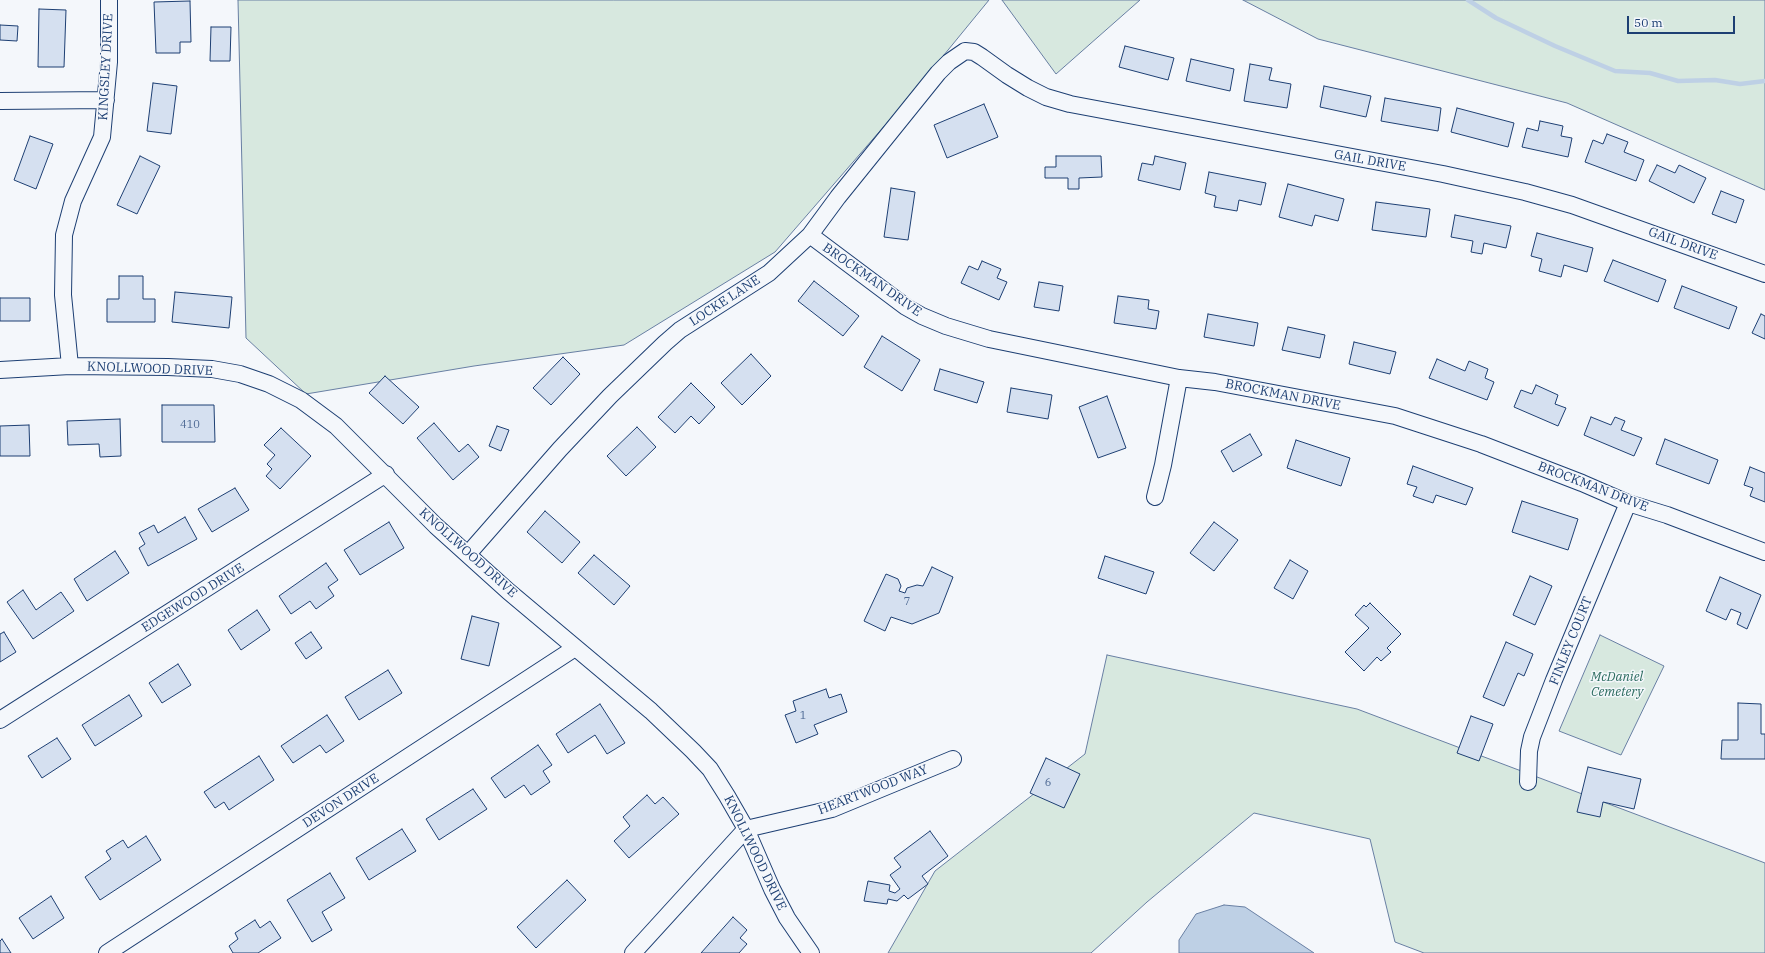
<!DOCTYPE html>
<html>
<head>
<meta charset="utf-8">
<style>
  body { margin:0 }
  #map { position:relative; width:1765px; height:953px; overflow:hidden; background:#f4f7fb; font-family:"IBM Plex Serif",serif }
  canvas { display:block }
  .scale { position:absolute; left:1627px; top:16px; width:108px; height:18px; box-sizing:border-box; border:2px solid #1d3f73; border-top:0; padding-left:5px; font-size:12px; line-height:14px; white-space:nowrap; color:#1d3f73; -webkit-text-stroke:3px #f4f7fb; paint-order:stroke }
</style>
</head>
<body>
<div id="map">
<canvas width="1765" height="953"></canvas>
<div class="scale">50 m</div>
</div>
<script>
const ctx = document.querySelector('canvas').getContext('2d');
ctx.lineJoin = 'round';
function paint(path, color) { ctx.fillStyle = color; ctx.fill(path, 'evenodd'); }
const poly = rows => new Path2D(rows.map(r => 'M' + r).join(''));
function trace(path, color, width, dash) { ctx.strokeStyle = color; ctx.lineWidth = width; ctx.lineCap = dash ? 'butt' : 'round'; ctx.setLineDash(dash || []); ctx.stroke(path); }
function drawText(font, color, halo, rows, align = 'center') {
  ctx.font = font + ' "IBM Plex Serif",serif'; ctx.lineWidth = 3; ctx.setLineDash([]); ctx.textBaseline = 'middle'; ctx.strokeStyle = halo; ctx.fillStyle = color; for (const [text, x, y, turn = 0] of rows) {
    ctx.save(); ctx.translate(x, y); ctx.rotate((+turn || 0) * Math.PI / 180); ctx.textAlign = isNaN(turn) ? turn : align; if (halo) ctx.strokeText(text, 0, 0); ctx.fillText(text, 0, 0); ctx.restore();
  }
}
const green = poly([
  [238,0,989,0,912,94,775,252,624,345,474,366,306,394,246,338,238,0],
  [1002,0,1140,0,1056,74,1002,0],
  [1243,0,1765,0,1765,190,1567,103,1318,39,1243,0],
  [1600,635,1664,666,1621,755,1559,731,1600,635],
  [1107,655,1357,709,1765,863,1765,953,1424,953,1395,942,1370,839,1254,813,1147,902,1091,953,888,953,935,871,1085,754,1107,655]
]);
paint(green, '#d7e8df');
trace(green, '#687fa3', 1);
const water = poly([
  [1224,905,1245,907,1314,953,1179,953,1179,940,1196,914,1224,905]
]);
paint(water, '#bed0e5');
trace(water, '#687fa3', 1);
trace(poly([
  [1468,0,1496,18,1555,46,1615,71,1650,73,1678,81,1715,80,1740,84,1765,81]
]), '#bed0e5', 4.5);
const building = poly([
  [190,1,191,42,180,42,180,53,156,53,154,2,190,1],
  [39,9,66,10,64,67,38,67,39,9],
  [0,25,18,26,17,41,0,40,0,25],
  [211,27,231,27,230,61,210,61,211,27],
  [1125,46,1174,58,1168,80,1119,67,1125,46],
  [1191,59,1234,69,1230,91,1186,81,1191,59],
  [1250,64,1272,68,1269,80,1291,84,1287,108,1244,101,1250,64],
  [153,83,177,86,171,134,147,131,153,83],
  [1324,86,1371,96,1366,117,1320,107,1324,86],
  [1385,98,1441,108,1438,131,1381,121,1385,98],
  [984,104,998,137,947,158,934,125,984,104],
  [1457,108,1514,123,1508,147,1451,132,1457,108],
  [1540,121,1563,126,1561,136,1572,138,1568,157,1522,147,1527,128,1538,131,1540,121],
  [1607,134,1628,142,1624,152,1644,160,1636,181,1585,162,1593,140,1603,144,1607,134],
  [30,136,53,144,36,189,14,180,30,136],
  [140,156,160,166,137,214,117,205,140,156],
  [1056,156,1101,156,1102,177,1079,178,1079,189,1068,189,1068,178,1045,178,1045,167,1056,167,1056,156],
  [1155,156,1186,163,1180,190,1138,180,1142,163,1153,165,1155,156],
  [1657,165,1675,173,1679,165,1706,178,1694,203,1649,181,1657,165],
  [1209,172,1266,183,1261,205,1239,200,1237,211,1214,207,1216,196,1205,193,1209,172],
  [1288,184,1344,199,1338,221,1315,215,1312,226,1279,217,1288,184],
  [891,188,915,192,908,240,884,237,891,188],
  [1721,191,1744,200,1736,223,1712,214,1721,191],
  [1376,202,1430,209,1426,237,1372,230,1376,202],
  [1455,215,1511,226,1506,248,1484,243,1482,254,1471,252,1473,241,1451,237,1455,215],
  [1537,233,1593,248,1587,272,1564,265,1561,277,1539,271,1542,259,1531,256,1537,233],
  [1613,260,1666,280,1658,302,1604,281,1613,260],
  [982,261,1001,269,997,278,1007,282,999,300,961,283,969,266,978,270,982,261],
  [119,276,143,276,143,299,155,299,155,322,107,322,107,299,119,299,119,276],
  [814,281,859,316,843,336,798,301,814,281],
  [1039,282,1063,286,1059,311,1034,307,1039,282],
  [1682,286,1737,307,1729,329,1674,308,1682,286],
  [175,292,232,297,229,328,172,322,175,292],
  [1118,296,1149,300,1148,309,1159,311,1156,329,1114,323,1118,296],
  [0,298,30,298,30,321,0,321,0,298],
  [1208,314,1258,323,1254,346,1204,337,1208,314],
  [1761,314,1765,316,1765,339,1752,333,1761,314],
  [1288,327,1325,335,1320,358,1282,350,1288,327],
  [882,336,920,360,902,391,864,367,882,336],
  [1354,342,1396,352,1390,374,1349,364,1354,342],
  [751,354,771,376,742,405,721,383,751,354],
  [563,357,580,374,551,405,533,388,563,357],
  [1437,359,1465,371,1469,361,1488,369,1485,378,1494,382,1487,400,1429,378,1437,359],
  [940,369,984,382,977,403,934,390,940,369],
  [385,376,419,407,403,424,369,393,385,376],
  [691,383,715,407,699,424,691,416,675,433,658,417,691,383],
  [1536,385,1558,395,1555,404,1566,408,1558,426,1514,407,1521,390,1532,394,1536,385],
  [1011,388,1052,395,1048,419,1007,412,1011,388],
  [1107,396,1126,448,1098,458,1079,407,1107,396],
  [162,405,214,405,215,442,162,442,162,405],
  [1591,417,1611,425,1615,417,1625,421,1621,430,1642,438,1634,456,1584,435,1591,417],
  [120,419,121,456,100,457,99,444,68,445,67,421,120,419],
  [434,423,459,452,468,444,479,457,453,480,417,438,434,423],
  [29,425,30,456,0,456,0,426,29,425],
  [497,426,509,430,501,451,489,446,497,426],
  [637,427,656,447,626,476,607,456,637,427],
  [281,428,311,456,280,489,266,476,272,469,267,464,275,455,264,445,281,428],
  [1250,434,1262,455,1233,472,1221,451,1250,434],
  [1665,439,1718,460,1709,484,1656,464,1665,439],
  [1296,440,1350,458,1341,486,1287,468,1296,440],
  [1413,466,1473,488,1466,505,1436,495,1433,503,1413,496,1417,487,1407,484,1413,466],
  [1750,467,1765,473,1765,502,1750,496,1753,488,1744,485,1750,467],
  [235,488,249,510,212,532,198,509,235,488],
  [1522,501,1578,519,1568,550,1512,532,1522,501],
  [545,511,580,542,562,563,527,532,545,511],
  [185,517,197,539,148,566,139,548,145,544,139,533,154,525,158,533,185,517],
  [389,522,404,548,360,575,344,550,389,522],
  [1214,522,1238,540,1214,571,1190,553,1214,522],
  [115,551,129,573,87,601,74,579,115,551],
  [594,555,630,586,614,605,578,573,594,555],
  [1105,556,1154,572,1146,594,1098,578,1105,556],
  [1290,560,1308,571,1293,599,1274,588,1290,560],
  [326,563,338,580,328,587,334,596,316,609,310,601,291,614,279,596,326,563],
  [932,567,953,577,939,613,912,624,891,617,885,631,864,621,886,574,898,579,901,586,899,591,905,593,907,588,917,585,923,586,932,567],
  [1530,576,1552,586,1535,625,1513,615,1530,576],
  [1720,577,1761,595,1747,629,1737,624,1741,613,1731,609,1726,620,1706,611,1720,577],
  [23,590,36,610,61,592,74,611,33,639,7,602,23,590],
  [1370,603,1401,634,1387,648,1391,652,1381,661,1377,657,1364,671,1345,652,1369,628,1355,615,1364,605,1366,607,1370,603],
  [257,610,270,630,241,650,228,630,257,610],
  [472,616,499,623,489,666,461,659,472,616],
  [4,632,16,652,0,662,0,634,4,632],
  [311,632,322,648,306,659,295,643,311,632],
  [1506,642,1533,654,1524,676,1518,673,1504,706,1483,697,1506,642],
  [178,664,191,685,162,703,149,683,178,664],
  [388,670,402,693,359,720,345,697,388,670],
  [826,689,829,698,841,694,847,712,814,725,818,734,796,743,785,715,796,711,793,701,826,689],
  [129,695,142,716,95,746,82,725,129,695],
  [1738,703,1761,704,1761,734,1765,734,1765,759,1721,759,1722,740,1738,740,1738,703],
  [600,704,625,743,607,754,595,735,568,753,556,734,600,704],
  [327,715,344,741,326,753,320,745,293,763,281,746,327,715],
  [1471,716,1493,724,1479,761,1457,753,1471,716],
  [57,738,71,759,42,778,28,756,57,738],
  [538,745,552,765,543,771,550,782,531,795,524,785,505,798,491,778,538,745],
  [259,756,274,780,229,810,224,802,215,808,204,792,259,756],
  [1046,758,1080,774,1064,808,1030,793,1046,758],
  [1588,767,1641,779,1634,809,1603,802,1600,817,1577,812,1588,767],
  [473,789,487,809,439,840,426,819,473,789],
  [647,795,655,804,663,797,679,814,629,858,614,841,630,826,623,817,647,795],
  [402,829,416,851,369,880,356,858,402,829],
  [930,831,948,856,922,876,928,884,908,899,904,895,897,901,888,899,887,904,864,901,868,881,890,885,889,891,895,893,900,889,890,875,901,867,894,858,930,831],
  [146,836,161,860,100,900,85,877,111,859,106,851,123,840,128,848,146,836],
  [330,873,345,898,322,912,332,930,312,942,287,900,330,873],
  [567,880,586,900,536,948,517,927,567,880],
  [51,896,64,918,33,939,19,918,51,896],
  [733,917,747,930,740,938,747,944,739,953,701,953,733,917],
  [255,920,260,928,270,921,281,938,258,953,233,953,229,946,238,939,235,933,255,920],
  [2,939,11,953,0,953,0,941,2,939]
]);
paint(building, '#d5e0f0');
trace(building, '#1d3f73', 1);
const minor = poly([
  [0,101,106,100],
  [810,235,906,307,922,316,946,326,989,339,1179,378,1215,382,1395,416,1481,444,1582,483,1628,503,1667,515,1765,552],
  [70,366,63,295,64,235,73,201,102,137,109,62,109,0],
  [0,370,70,366,168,367,212,369,240,374,269,384,301,400,336,426,436,526,508,591,651,711,693,751,710,769,727,796,746,829,772,889,787,918,811,953],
  [1155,497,1163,465,1179,378],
  [468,554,560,449,610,396,665,343,680,330,769,273,810,235,838,197,938,73,949,62,965,51,974,52,982,57,1007,75,1028,88,1046,97,1070,104,1443,174,1525,192,1572,205,1765,274],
  [0,720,386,474],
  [1528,782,1529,751,1532,737,1554,680,1628,503],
  [107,953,575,648],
  [633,953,746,829,832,809,953,759]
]);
trace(minor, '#1d3f73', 18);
trace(minor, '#f4f7fb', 16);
drawText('11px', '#4b6792', null, [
  ["410",190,425],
  ["7",907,602],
  ["1",803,716],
  ["6",1048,783]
]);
drawText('13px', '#1d3f73', '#f4f7fb', [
  ["KINGSLEY DRIVE",106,67,-87],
  ["GAIL DRIVE",1370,161,10],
  ["GAIL DRIVE",1683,244,20],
  ["BROCKMAN DRIVE",872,280,35],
  ["LOCKE LANE",725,301,-33],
  ["KNOLLWOOD DRIVE",150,369,2],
  ["BROCKMAN DRIVE",1283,395,11],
  ["BROCKMAN DRIVE",1593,487,21],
  ["KNOLLWOOD DRIVE",468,553,42],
  ["EDGEWOOD DRIVE",193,598,-32],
  ["FINLEY COURT",1571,641,-68],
  ["HEARTWOOD WAY",873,790,-21],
  ["DEVON DRIVE",341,801,-33],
  ["KNOLLWOOD DRIVE",755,853,64]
]);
drawText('italic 13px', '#2c6c60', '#f4f7fb', [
  ["McDaniel",1617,677],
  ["Cemetery",1617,692]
]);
</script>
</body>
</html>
